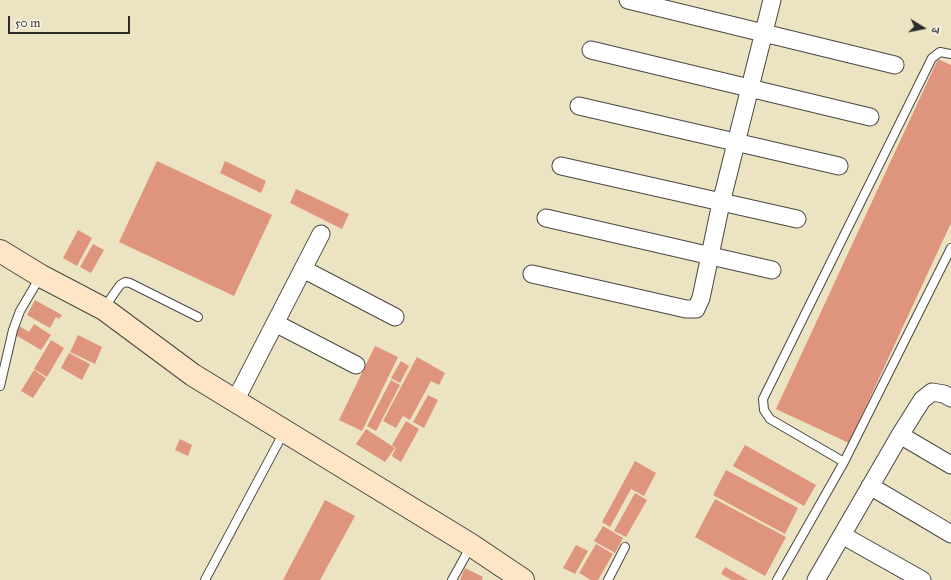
<!DOCTYPE html>
<html>
<head>
<meta charset="utf-8">
<style>
  body { margin:0 }
  #map { position:relative; width:951px; height:580px; overflow:hidden; background:#ece3c2; font-family:"IM FELL Great Primer","Noto Serif Devanagari",serif }
  canvas { display:block }
  .north { position:absolute; left:903px; top:8px; width:40px; height:40px; -webkit-text-stroke:3px #fbf7ec; paint-order:stroke; rotate:100deg; font-size:11px; font-weight:700; line-height:16px; text-align:center; color:#2b2b2b }
  .north::after { content:''; display:block; margin:auto; width:14px; height:18px; background:#2b2b2b; clip-path:polygon(50% 0,100% 100%,50% 72%,0 100%) }
  .scale { position:absolute; left:8px; top:16px; width:122px; height:18px; box-sizing:border-box; border:2px solid #2b2b2b; border-top:0; padding-left:5px; font-size:12px; line-height:14px; white-space:nowrap; color:#2b2b2b; -webkit-text-stroke:3px #fbf7ec; paint-order:stroke }
</style>
</head>
<body>
<div id="map">
<canvas width="951" height="580"></canvas>
<div class="north">उ</div>
<div class="scale">50 m</div>
</div>
<script>
const ctx = document.querySelector('canvas').getContext('2d');
ctx.lineJoin = 'round';
function paint(path, color) { ctx.fillStyle = color; ctx.fill(path, 'evenodd'); }
const poly = rows => new Path2D(rows.map(r => 'M' + r).join(''));
function trace(path, color, width, dash) { ctx.strokeStyle = color; ctx.lineWidth = width; ctx.lineCap = dash ? 'butt' : 'round'; ctx.setLineDash(dash || []); ctx.stroke(path); }
paint(poly([
  [938,59,951,65,951,223,849,443,776,409],
  [157,161,272,215,234,296,119,242],
  [225,161,266,181,261,193,220,173],
  [296,189,349,214,342,229,290,203],
  [78,230,92,238,77,266,63,258],
  [93,244,104,250,91,273,80,267],
  [35,300,62,315,59,319,56,317,50,328,27,315],
  [34,324,51,335,41,350,14,334,19,326,29,332],
  [78,335,102,347,95,364,70,352],
  [51,340,64,348,47,377,34,369],
  [375,346,398,357,362,431,339,420],
  [69,353,90,364,82,380,61,368],
  [417,357,445,373,439,385,431,381,410,420,403,416,396,428,383,421],
  [401,361,409,366,400,383,391,378],
  [34,370,46,378,33,398,21,391],
  [391,380,400,385,376,431,367,426],
  [428,395,438,400,424,428,413,422],
  [406,421,419,429,401,462,392,456,396,448,392,445],
  [366,429,395,448,385,462,356,444],
  [180,439,192,445,188,456,175,450],
  [745,445,816,485,804,506,733,466],
  [635,461,656,473,644,496,631,489,610,527,602,522],
  [726,470,798,508,785,534,713,495],
  [635,493,647,500,626,537,614,531],
  [715,499,786,537,765,576,695,537],
  [325,500,355,516,320,580,283,580],
  [603,526,623,538,615,553,594,541],
  [596,544,613,554,598,580,591,580,579,573],
  [576,545,588,551,575,574,563,568],
  [725,567,748,580,732,580,721,574],
  [465,568,483,577,482,580,460,580]
]), '#df947e');
const lane = poly([
  [104,308,120,285,125,282,130,283,198,317],
  [0,386,13,330,20,311,40,277],
  [844,462,770,419,764,410,763,399,932,58,940,52,951,54],
  [205,580,284,432],
  [452,580,471,546],
  [608,580,625,547],
  [777,580,844,462,951,248]
]);
const street = poly([
  [628,0,895,65],
  [591,50,870,117],
  [579,106,839,166],
  [561,166,797,219],
  [546,218,772,270],
  [303,269,395,317],
  [532,274,686,309,696,309,701,298,721,203,772,0],
  [275,323,356,365],
  [235,401,321,234],
  [900,435,951,465],
  [870,486,951,534],
  [842,535,922,580],
  [816,580,900,435,922,400,932,392,944,394,951,398]
]);
const secondary = poly([
  [0,251,41,276,104,309,193,375,471,545,523,580]
]);
trace(lane, '#484742', 10);
trace(street, '#484742', 19);
trace(secondary, '#484742', 24);
trace(lane, '#fff', 8);
trace(street, '#fff', 17);
trace(secondary, '#fee5c5', 22);
</script>
</body>
</html>
